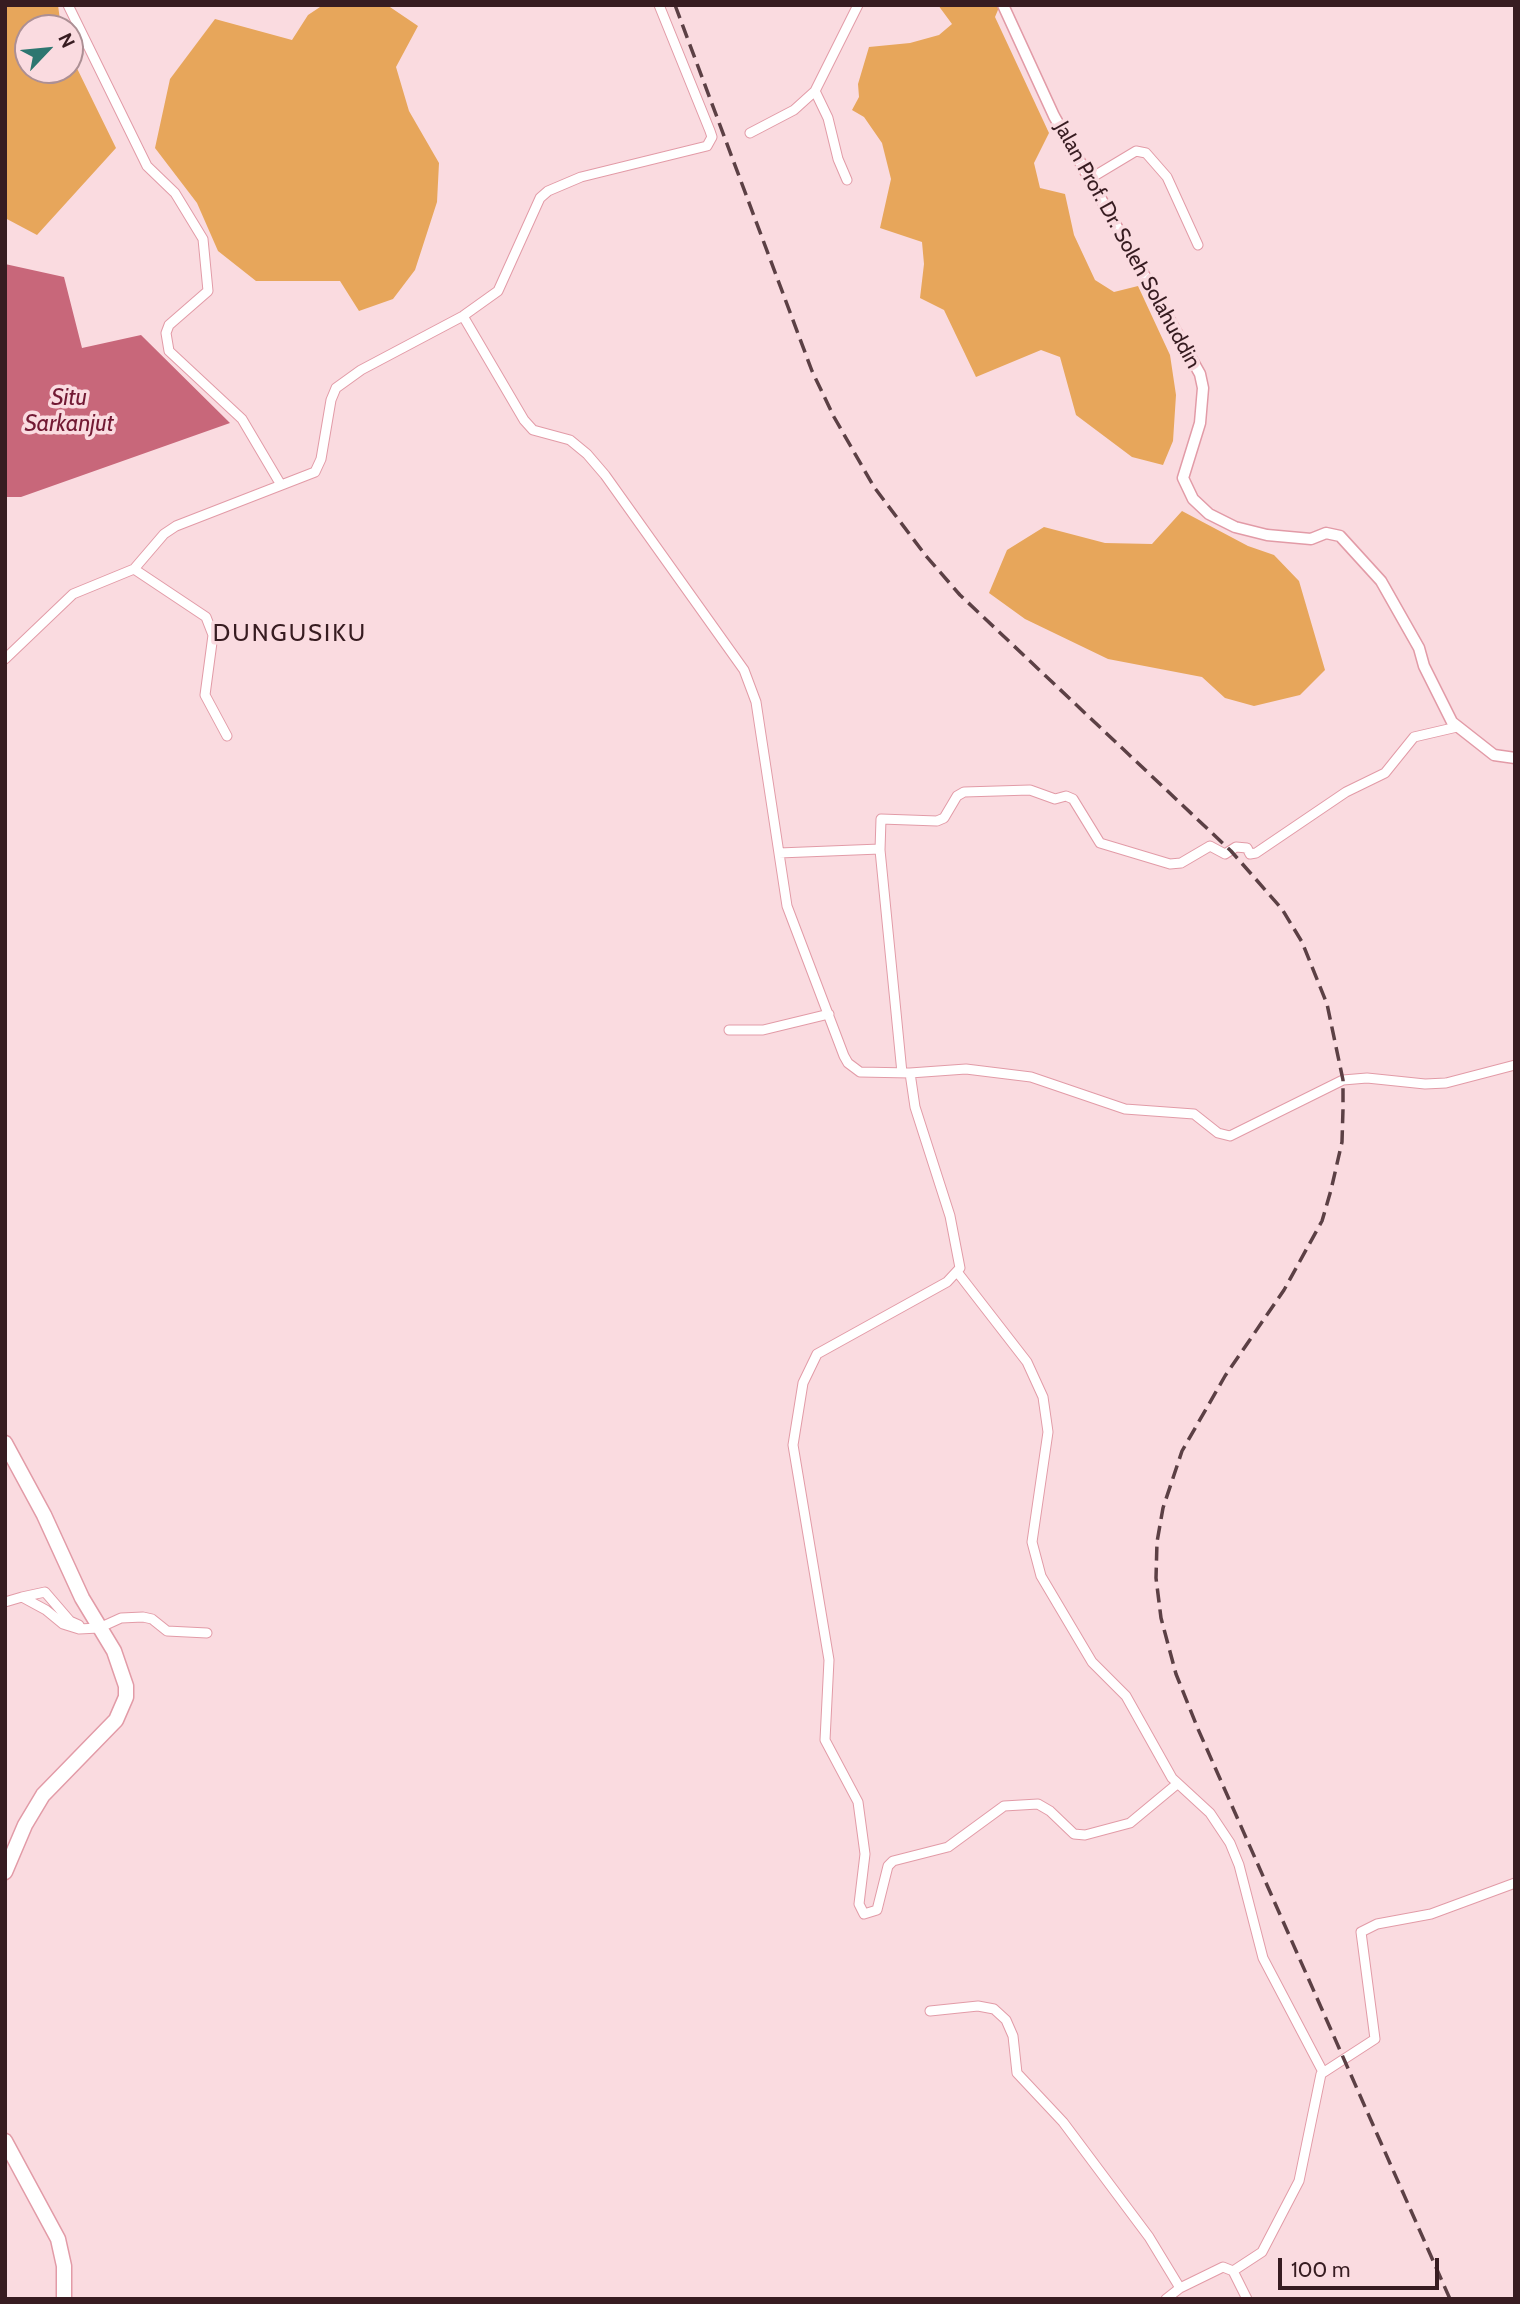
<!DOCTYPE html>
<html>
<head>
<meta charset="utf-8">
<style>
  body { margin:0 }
  #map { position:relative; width:1520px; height:2304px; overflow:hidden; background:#fadbe0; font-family:Cabin,sans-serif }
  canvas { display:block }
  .frame { position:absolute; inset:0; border:7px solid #371c21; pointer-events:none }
  .north { position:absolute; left:14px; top:14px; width:70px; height:70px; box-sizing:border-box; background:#fadbe0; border:2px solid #ac8f94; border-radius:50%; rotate:64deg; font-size:19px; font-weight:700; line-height:28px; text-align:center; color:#371c21 }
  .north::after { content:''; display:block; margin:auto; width:24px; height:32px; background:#2d7670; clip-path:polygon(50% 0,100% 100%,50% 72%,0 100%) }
  .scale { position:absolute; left:1278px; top:2258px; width:161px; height:32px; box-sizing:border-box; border:4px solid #371c21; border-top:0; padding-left:9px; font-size:21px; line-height:24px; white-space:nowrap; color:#371c21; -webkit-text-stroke:5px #fadbe0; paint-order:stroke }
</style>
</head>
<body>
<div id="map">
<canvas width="1520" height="2304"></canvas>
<div class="frame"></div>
<div class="north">N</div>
<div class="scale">100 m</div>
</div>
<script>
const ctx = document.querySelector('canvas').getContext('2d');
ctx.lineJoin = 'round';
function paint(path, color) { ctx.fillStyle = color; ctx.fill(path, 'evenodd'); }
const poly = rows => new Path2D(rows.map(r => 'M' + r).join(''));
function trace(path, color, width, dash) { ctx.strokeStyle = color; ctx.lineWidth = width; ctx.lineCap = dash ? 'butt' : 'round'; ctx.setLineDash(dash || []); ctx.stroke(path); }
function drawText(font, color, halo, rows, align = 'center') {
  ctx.font = font + ' Cabin,sans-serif'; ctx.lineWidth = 7; ctx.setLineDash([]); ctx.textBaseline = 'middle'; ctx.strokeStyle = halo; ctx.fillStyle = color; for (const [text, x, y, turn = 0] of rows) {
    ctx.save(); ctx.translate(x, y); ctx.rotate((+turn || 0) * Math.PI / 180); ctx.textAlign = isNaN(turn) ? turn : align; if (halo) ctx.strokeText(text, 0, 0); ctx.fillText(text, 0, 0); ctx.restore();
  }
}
paint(poly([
  [5,5,58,5,61,28,28,28,28,70,70,70,70,54,116,148,37,235,5,218],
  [323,5,387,5,418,26,396,67,409,111,439,163,437,202,415,270,393,299,359,311,340,281,256,281,218,251,197,203,155,148,170,79,215,19,292,40,308,15],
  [938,5,1000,5,995,17,1049,133,1034,163,1040,188,1065,194,1074,235,1095,280,1114,292,1138,286,1170,355,1176,395,1173,441,1163,465,1132,457,1076,415,1060,357,1041,350,976,377,944,310,920,298,924,264,922,242,880,228,891,179,882,143,864,117,852,110,859,97,858,84,869,47,910,43,939,35,952,24],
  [1182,511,1248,546,1274,555,1299,581,1325,670,1300,695,1254,706,1225,698,1202,677,1108,659,1025,619,989,593,1007,550,1044,527,1105,543,1152,544]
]), '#e7a65b');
paint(poly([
  [5,264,64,277,82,348,141,335,230,423,21,497,5,497]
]), '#c8677a');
const minor = poly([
  [68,5,147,166,175,193,203,239,208,291,169,325,166,333,169,351,242,419,281,485],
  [815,91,828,118,838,159,847,180],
  [750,133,794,110,815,91,858,5],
  [1091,178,1136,151,1146,153,1167,177,1198,245],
  [463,316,524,420,533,430,570,440,587,454,605,475,744,670,756,702,787,906,844,1056,848,1063,860,1072,910,1073,966,1069,1031,1077,1125,1109,1194,1114,1218,1133,1230,1136,1343,1080,1367,1078,1425,1084,1446,1083,1515,1065],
  [134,569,206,617,213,635,205,695,227,736],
  [5,659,73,594,134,569,164,534,176,526,315,472,321,459,331,400,336,388,361,370,463,316,498,291,540,198,548,191,581,177,707,146,712,137,710,131,659,5],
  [779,853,880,849],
  [729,1030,763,1030,829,1014],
  [902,1073,880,850,881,819,937,821,944,818,957,796,964,792,1030,790,1055,799,1066,796,1073,799,1100,843,1170,864,1181,863,1210,846,1225,854,1236,847,1247,848,1250,854,1256,853,1346,792,1385,773,1414,737,1457,727],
  [910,1073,915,1107,950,1216,960,1268,947,1282,817,1354,803,1383,793,1445,829,1660,825,1740,858,1802,865,1854,859,1904,864,1914,877,1910,888,1866,893,1861,948,1847,1004,1806,1038,1804,1050,1811,1074,1834,1085,1835,1130,1823,1177,1784],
  [958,1273,1027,1362,1043,1397,1048,1432,1032,1542,1041,1576,1092,1662,1126,1696,1172,1778,1210,1813,1230,1843,1239,1865,1263,1958,1323,2072],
  [22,1597,45,1592,70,1621,79,1625],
  [5,1602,22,1597,46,1610,63,1624,79,1629,99,1628,121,1618,143,1617,152,1619,167,1631,207,1633],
  [930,2011,978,2006,994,2009,1006,2020,1013,2036,1017,2073,1063,2122,1149,2237,1180,2288],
  [1233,2271,1262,2252,1299,2181,1321,2074,1375,2039,1361,1932,1377,1924,1431,1914,1515,1883],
  [1166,2299,1180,2288,1223,2267,1233,2271,1247,2299]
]);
const tertiary = poly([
  [1003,5,1054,116,1200,374,1203,388,1200,423,1183,478,1193,499,1209,514,1235,527,1267,535,1311,539,1326,533,1340,536,1381,581,1419,648,1424,666,1452,722,1494,755,1515,758]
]);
const primary = poly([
  [5,1443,44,1515,82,1598,114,1651,126,1686,126,1697,116,1720,43,1795,25,1825,5,1872],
  [5,2141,58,2239,64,2266,64,2299]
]);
trace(minor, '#e29ba7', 11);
trace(tertiary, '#e29ba7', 13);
trace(primary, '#e29ba7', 17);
trace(minor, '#fff', 9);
trace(tertiary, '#fff', 10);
trace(primary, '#fff', 14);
trace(poly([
  [675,5,812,371,834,417,874,487,926,556,960,595,1231,851,1282,909,1302,942,1327,1004,1343,1080,1343,1109,1342,1142,1331,1190,1322,1221,1284,1290,1225,1376,1182,1451,1163,1508,1157,1542,1156,1578,1161,1618,1176,1674,1198,1729,1450,2299]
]), '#5c4045', 3.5, [14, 7]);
drawText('21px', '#371c21', '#fadbe0', [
  ["Jalan Prof. Dr. Soleh Solahuddin",1127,245,61]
]);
drawText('italic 23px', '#721933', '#fadbe0', [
  ["Situ",69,398],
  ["Sarkanjut",69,424]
]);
ctx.letterSpacing = '2px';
drawText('24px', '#371c21', '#fadbe0', [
  ["DUNGUSIKU",290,634]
]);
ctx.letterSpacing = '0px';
</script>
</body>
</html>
